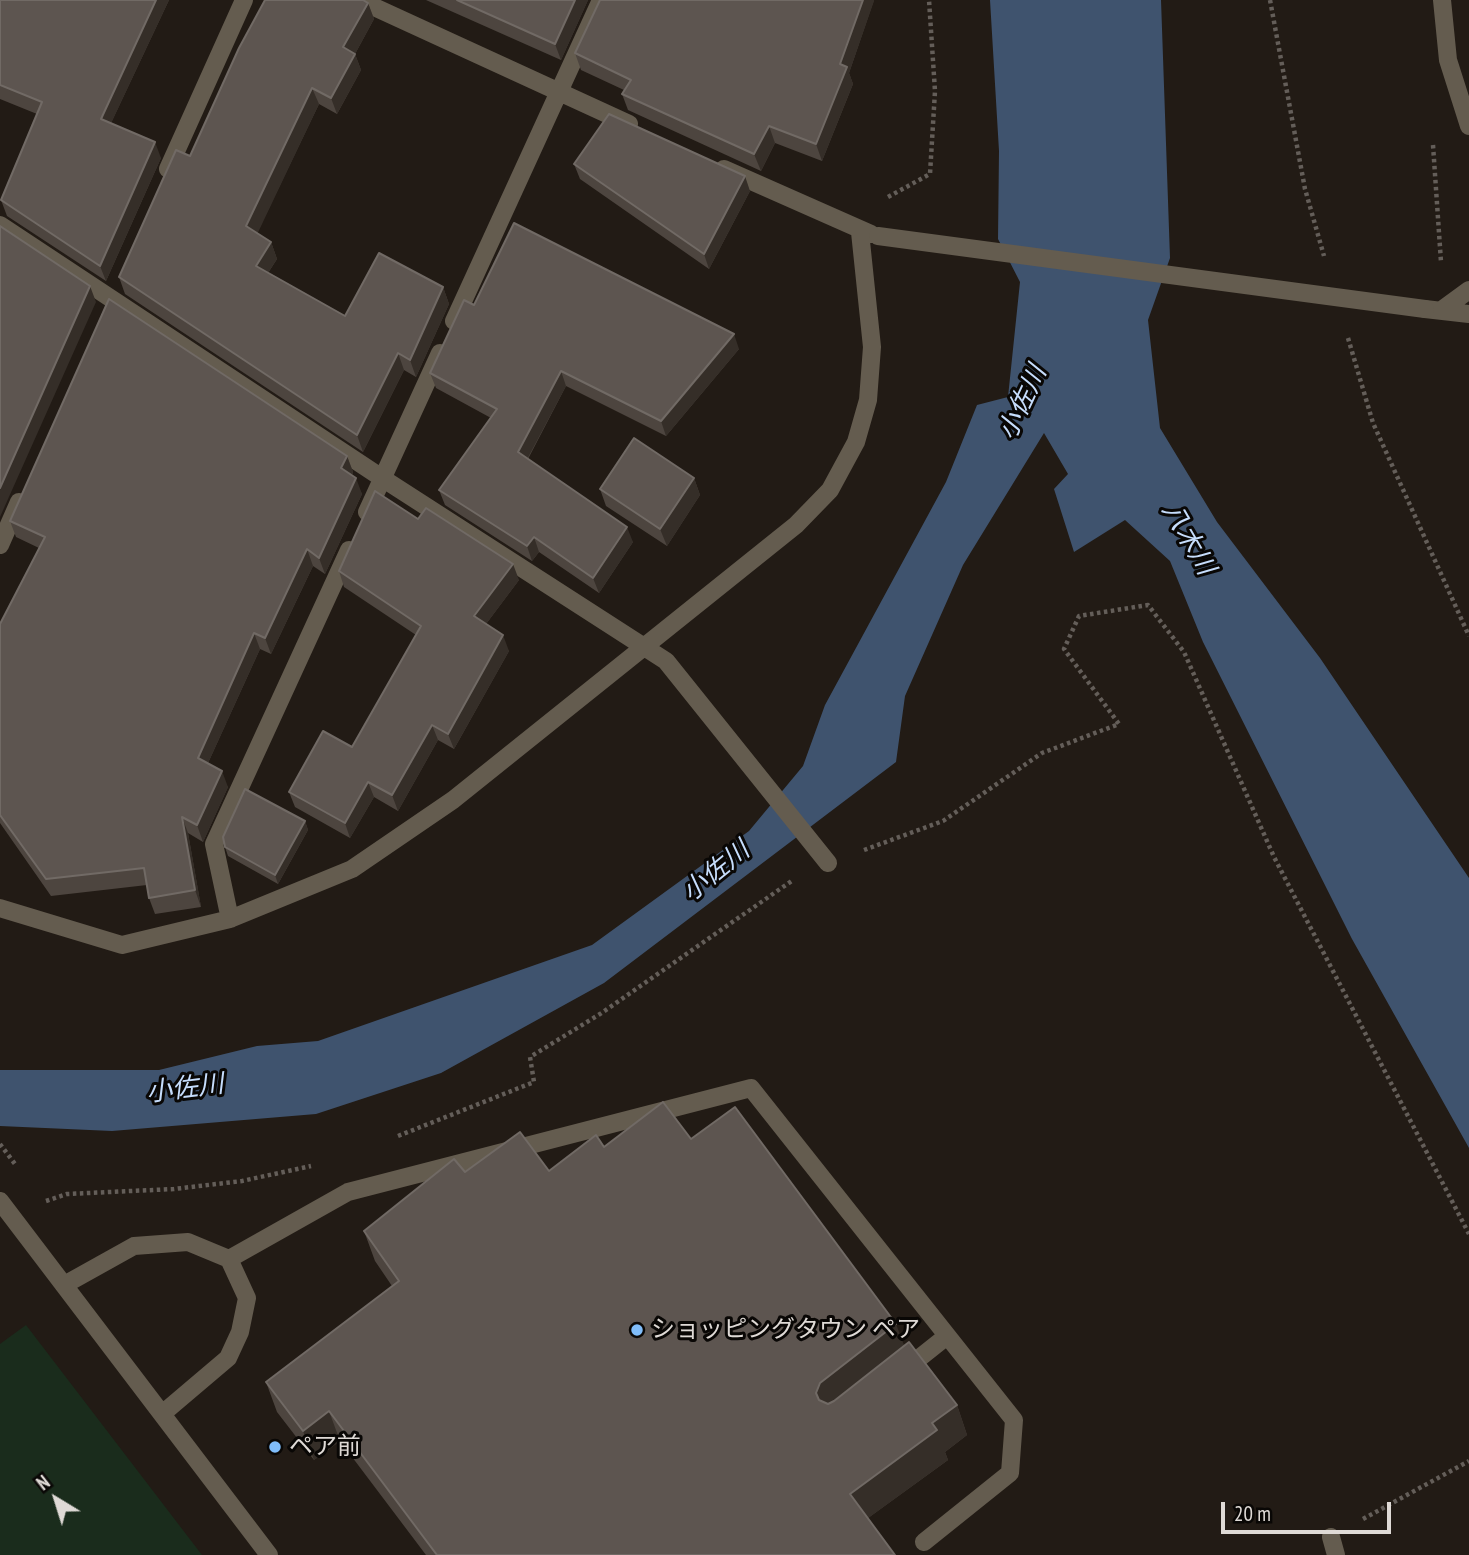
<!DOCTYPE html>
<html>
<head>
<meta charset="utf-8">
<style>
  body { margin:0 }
  #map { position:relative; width:1469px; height:1555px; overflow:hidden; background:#221b15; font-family:"PT Sans Narrow",sans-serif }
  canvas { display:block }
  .north { position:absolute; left:21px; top:1464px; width:70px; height:70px; -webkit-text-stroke:5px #090705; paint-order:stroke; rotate:322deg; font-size:19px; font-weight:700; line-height:28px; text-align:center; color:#dfdad6 }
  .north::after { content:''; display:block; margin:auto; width:24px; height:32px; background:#dfdad6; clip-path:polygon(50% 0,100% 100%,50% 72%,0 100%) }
  .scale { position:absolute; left:1221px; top:1502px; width:170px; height:32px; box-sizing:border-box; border:4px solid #dfdad6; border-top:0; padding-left:9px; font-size:21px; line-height:24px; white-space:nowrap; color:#dfdad6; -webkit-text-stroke:5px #090705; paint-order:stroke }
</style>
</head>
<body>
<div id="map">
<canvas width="1469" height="1555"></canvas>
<div class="north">N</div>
<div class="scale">20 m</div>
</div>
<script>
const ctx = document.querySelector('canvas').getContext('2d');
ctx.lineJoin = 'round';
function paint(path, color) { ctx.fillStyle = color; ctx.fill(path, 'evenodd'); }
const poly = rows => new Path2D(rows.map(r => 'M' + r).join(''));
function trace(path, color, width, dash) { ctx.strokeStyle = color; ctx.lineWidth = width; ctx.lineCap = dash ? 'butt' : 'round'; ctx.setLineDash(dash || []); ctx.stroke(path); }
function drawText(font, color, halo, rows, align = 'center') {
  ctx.font = font + ' "PT Sans Narrow","Noto Sans JP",sans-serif'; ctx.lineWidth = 6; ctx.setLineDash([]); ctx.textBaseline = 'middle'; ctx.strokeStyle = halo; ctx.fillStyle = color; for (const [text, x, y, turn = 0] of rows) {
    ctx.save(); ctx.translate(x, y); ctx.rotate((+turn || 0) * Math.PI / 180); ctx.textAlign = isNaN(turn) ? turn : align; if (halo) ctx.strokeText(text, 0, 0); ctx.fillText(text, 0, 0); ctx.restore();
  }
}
paint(poly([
  [26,1325,202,1555,0,1555,0,1344]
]), '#1a2c1c');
paint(poly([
  [990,0,1161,0,1170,258,1148,320,1160,428,1217,522,1320,658,1469,878,1469,1148,1352,939,1203,642,1170,561,1125,520,1074,552,1054,489,1068,474,1044,433,963,565,905,696,896,762,604,983,441,1073,316,1114,112,1131,0,1126,0,1070,159,1070,257,1046,318,1041,592,945,749,831,803,766,825,705,946,482,977,405,1008,397,1020,282,998,239,999,151]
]), '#3f536e');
trace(poly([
  [1270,0,1305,189,1324,256],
  [1433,145,1441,262],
  [888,197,930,174,935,91,929,0],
  [1348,338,1373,423,1469,636],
  [864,850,943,821,1042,753,1119,724,1064,649,1079,616,1148,605,1184,652,1274,857,1469,1234],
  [398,1136,534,1082,530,1057,600,1014,793,880],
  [0,1144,15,1164],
  [46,1201,67,1194,174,1189,242,1181,311,1166],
  [1363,1519,1469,1461]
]), '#645e59', 4.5, [3.5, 3.5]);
trace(poly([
  [359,0,629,124],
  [1442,0,1448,60,1469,126],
  [168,169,244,0],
  [724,169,871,234],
  [0,225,382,478,666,661,828,863],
  [1425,309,1469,314],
  [1443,309,1469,290],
  [454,321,601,0],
  [367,512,440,353],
  [0,545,19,502],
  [0,908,122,945,230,919,352,869,453,800,796,525,830,490,856,442,868,400,872,347,860,232],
  [230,919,214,844,349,550],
  [0,1201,269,1555],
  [229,1259,348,1192,751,1088,1014,1420,1010,1473,924,1542],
  [64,1285,134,1246,188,1242,229,1259,247,1298,240,1332,228,1358,162,1414],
  [903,1371,947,1336],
  [1331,1537,1336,1555]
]), '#645c4f', 18);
trace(poly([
  [878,236,1425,309]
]), '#645c4f', 18);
paint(poly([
  [0,0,169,0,111,123,161,158,106,281,7,216,1,200,37,114,0,99],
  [426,0,588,0,561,60],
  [600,0,874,0,849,73,853,84,822,161,775,143,761,171,628,110,622,94,624,90,581,70,575,53],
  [368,3,374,19,355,54,361,70,337,114,319,104,257,233,271,242,277,259,268,273,345,316,443,287,449,304,416,377,404,370,363,452,125,294,119,277,190,156],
  [574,164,750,191,709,269,580,179],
  [474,305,739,349,666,436,566,386,528,459,633,542,599,593,539,552,532,561,445,505,439,490,491,418,436,388,430,373],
  [347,456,353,472,352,475,362,494,325,574,313,566,271,654,260,649,208,763,228,787,203,842,188,833,201,907,155,914,149,898,147,885,51,896,0,823,0,624,39,548,16,537,10,521],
  [694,478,700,495,667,546,606,506,600,489],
  [418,519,519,580,486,624,509,651,454,749,438,740,398,811,374,797,350,838,295,807,289,792,352,747,416,635,344,587,339,571],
  [305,821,308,830,278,884,228,856,225,847],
  [691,1139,904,1346,957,1405,967,1435,945,1452,948,1460,868,1518,895,1555,426,1555,340,1441,314,1460,277,1412,266,1382,392,1286,375,1261,364,1231,465,1172,549,1171,604,1147]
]), '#4d453f');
paint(poly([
  [156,0,169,0,106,134,101,119],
  [575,0,588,0,561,60,555,44],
  [863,0,874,0,874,1,849,73,853,84,822,161,816,144,840,64],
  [368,3,374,19,355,54,361,70,337,114,331,98,343,47],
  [312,88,319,104,253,243,246,226],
  [769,126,775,143,761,171,754,154],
  [155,142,161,158,106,281,100,266],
  [745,176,750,191,709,269,704,254],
  [271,242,277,259,262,282,256,266],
  [90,286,96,302,0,517,0,488],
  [443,287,449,304,416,377,410,360],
  [734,334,739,349,666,436,661,421],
  [398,353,404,370,363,452,357,435],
  [561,371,566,386,523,467,518,452],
  [347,456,353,472,347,484,341,468],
  [356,478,362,494,325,574,319,558],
  [694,478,700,495,667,546,660,529],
  [627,527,633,542,599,593,593,578],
  [534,537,539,552,532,561,527,546],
  [307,549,313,566,271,654,265,638],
  [513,564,519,580,480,632,474,616],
  [254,633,260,649,203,774,198,758],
  [503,635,509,651,454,749,448,734],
  [432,725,438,740,398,811,392,795],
  [222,771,228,787,203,842,197,825],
  [368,782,374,797,350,838,345,823],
  [182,817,188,833,201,907,195,890],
  [305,821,308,830,278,884,275,875],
  [896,1324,907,1353,827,1423,816,1393,820,1383],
  [957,1405,967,1435,945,1452,948,1460,860,1524,850,1494,932,1423],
  [329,1411,340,1441,314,1460,303,1431]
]), '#352e28');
const building = poly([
  [0,0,156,0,101,119,155,142,100,266,1,200,42,102,0,85,0,0],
  [265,0,363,0,368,3,343,47,355,54,331,98,312,88,246,226,271,242,256,266,345,316,379,253,443,287,410,360,398,353,357,435,119,277,176,150,190,156,239,48,265,0],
  [457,0,575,0,555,44,457,0],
  [600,0,863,0,840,64,847,67,816,144,769,126,754,154,622,94,631,80,575,53,600,0],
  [609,114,745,176,704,254,574,164,609,114],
  [514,223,734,334,661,421,561,371,518,452,627,527,593,578,534,537,527,546,439,490,497,409,430,373,464,300,474,305,514,223],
  [0,226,90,286,0,488,0,226],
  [109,299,347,456,341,468,356,478,319,558,307,549,265,638,254,633,198,758,222,771,197,825,182,817,195,890,149,898,144,868,46,879,0,815,0,624,45,537,10,521,109,299],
  [634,438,694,478,660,529,600,489,634,438],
  [375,491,418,519,426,508,513,564,474,616,503,635,448,734,432,725,392,795,368,782,345,823,289,792,323,731,352,747,421,626,339,571,375,491],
  [245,789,305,821,275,875,225,847,223,837,245,789],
  [663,1102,691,1139,735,1107,896,1324,820,1383,816,1393,819,1400,828,1404,834,1401,909,1342,957,1405,932,1423,937,1430,850,1494,895,1555,437,1555,329,1411,303,1431,266,1382,399,1281,364,1231,454,1159,465,1172,520,1132,549,1171,596,1135,604,1147,663,1102]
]);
paint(building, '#5d5550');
trace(building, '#716a65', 2);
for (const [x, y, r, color] of [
  [637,1330,7,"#80bdfa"],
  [275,1447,7,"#80bdfa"]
]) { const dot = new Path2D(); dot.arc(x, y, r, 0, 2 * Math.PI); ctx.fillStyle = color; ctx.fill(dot); trace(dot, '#090705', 2.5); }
drawText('24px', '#dfdad6', '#090705', [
  ["ショッピングタウン ペア",651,1330],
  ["ペア前",289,1447]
], 'left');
drawText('italic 26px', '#c6ddfc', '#090705', [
  ["小佐川",1023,403,-65],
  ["八木川",1188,539,60],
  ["小佐川",716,872,-39],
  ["小佐川",185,1089,-7]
]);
</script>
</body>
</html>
